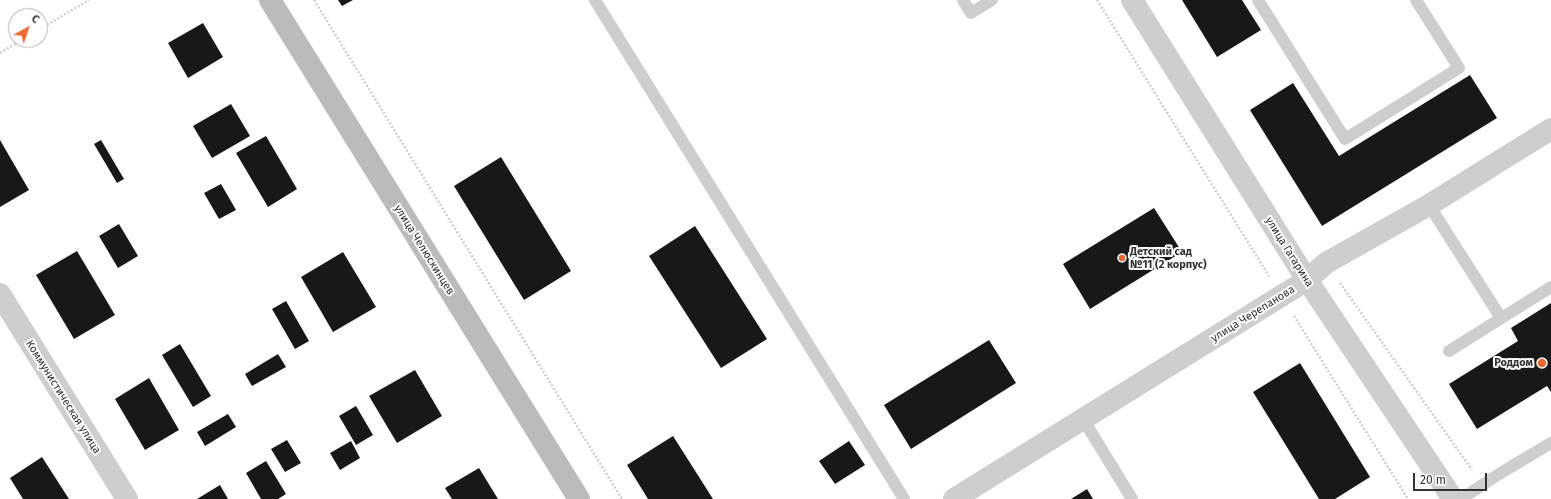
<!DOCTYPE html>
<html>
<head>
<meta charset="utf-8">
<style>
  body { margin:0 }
  #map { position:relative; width:1551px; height:499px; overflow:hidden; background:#fff; font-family:"Fira Sans",sans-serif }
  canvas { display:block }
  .north { position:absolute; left:8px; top:8px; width:40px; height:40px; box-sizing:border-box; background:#fff; border:1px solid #adadad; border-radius:50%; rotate:40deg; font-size:11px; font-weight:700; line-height:16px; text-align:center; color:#313131 }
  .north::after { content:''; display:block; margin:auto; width:14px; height:18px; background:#ea6932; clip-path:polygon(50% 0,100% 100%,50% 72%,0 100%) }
  .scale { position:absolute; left:1413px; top:473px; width:74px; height:18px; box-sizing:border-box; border:2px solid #313131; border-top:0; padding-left:5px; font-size:12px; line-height:14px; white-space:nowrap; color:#313131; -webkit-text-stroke:3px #fff; paint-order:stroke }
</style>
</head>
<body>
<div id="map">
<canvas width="1551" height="499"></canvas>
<div class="north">С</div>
<div class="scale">20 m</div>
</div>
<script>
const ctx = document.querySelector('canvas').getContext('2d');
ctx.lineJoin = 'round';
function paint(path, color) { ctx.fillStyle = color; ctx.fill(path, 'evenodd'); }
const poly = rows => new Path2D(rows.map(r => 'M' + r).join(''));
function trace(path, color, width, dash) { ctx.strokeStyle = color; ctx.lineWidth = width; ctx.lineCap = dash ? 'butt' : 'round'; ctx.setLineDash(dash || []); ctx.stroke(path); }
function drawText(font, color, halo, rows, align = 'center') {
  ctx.font = font + ' "Fira Sans",sans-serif'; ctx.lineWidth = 4; ctx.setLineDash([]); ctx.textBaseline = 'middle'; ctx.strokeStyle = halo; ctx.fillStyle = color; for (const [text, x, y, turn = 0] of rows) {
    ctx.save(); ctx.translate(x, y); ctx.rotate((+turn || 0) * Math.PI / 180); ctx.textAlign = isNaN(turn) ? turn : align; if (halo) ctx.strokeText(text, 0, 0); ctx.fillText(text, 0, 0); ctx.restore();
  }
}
paint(poly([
  [338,0,353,0,342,6],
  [1182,0,1242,0,1261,30,1217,57],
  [203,23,223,57,188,78,168,43],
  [1470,75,1497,118,1322,226,1250,110,1293,83,1339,156],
  [231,104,250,136,212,158,193,126],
  [266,136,297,189,268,207,236,153],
  [0,140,29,190,0,207],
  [101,140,124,179,117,183,94,144],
  [501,157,571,271,524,300,454,186],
  [221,184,236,210,219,219,204,193],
  [1154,208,1182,252,1090,309,1063,264],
  [119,224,138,256,118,268,99,236],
  [695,226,767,339,721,368,649,256],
  [77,251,115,315,74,339,36,275],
  [343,252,376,307,333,332,301,277],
  [286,301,309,341,295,349,272,309],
  [1551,303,1551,392,1547,386,1477,429,1449,384,1518,341,1511,328],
  [989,340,1016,383,911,449,884,405],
  [180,344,211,396,193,407,162,355],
  [278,354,286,367,252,386,245,374],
  [1300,363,1370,477,1335,499,1319,499,1253,392],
  [415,370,442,416,397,443,369,396],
  [149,378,179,430,145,450,115,399],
  [356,406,373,435,356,445,339,416],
  [228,414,236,427,205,446,197,432],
  [673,436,713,499,648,499,627,465],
  [287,440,301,463,285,472,271,449],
  [351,441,360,458,340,470,330,453],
  [849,441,865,465,835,484,819,461],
  [42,457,69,499,23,499,10,478],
  [266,461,286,494,278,499,261,499,246,473],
  [479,468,498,499,452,499,445,488],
  [220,485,228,499,197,499],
  [1087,489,1093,499,1071,499]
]), '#181818');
trace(poly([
  [314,0,622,499],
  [1097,0,1269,276],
  [40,29,89,0],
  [0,53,22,40],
  [1340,283,1472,470],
  [1294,316,1408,499]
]), '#cecece', 2.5, [2, 2]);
trace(poly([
  [595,0,904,499],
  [963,0,971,13,992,0],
  [1258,0,1345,139,1459,68,1416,0],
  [1429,205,1501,318],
  [1449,351,1551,287],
  [1083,419,1132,499],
  [1461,499,1499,474,1551,443]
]), '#cecece', 12);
trace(poly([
  [1132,0,1307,280,1453,499],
  [0,294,127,499],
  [954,499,1307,280,1326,263,1429,205,1551,129]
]), '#cecece', 22);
trace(poly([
  [270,0,579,499]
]), '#bbb', 22);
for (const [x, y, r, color] of [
  [1122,258,4,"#ea6932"],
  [1542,363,5,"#ea6932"]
]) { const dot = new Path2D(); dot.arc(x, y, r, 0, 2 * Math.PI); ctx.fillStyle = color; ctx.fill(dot); trace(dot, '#fff', 1.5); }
drawText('11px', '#313131', '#fff', [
  ["улица Челюскинцев",424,250,58],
  ["улица Гагарина",1289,252,58],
  ["улица Черепанова",1253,314,-32],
  ["Коммунистическая улица",63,397,58]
]);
drawText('bold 11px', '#313131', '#fff', [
  ["Детский сад",1130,252],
  ["№11 (2 корпус)",1130,265],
  ["Роддом",1533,363,"right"]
], 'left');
</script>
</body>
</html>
